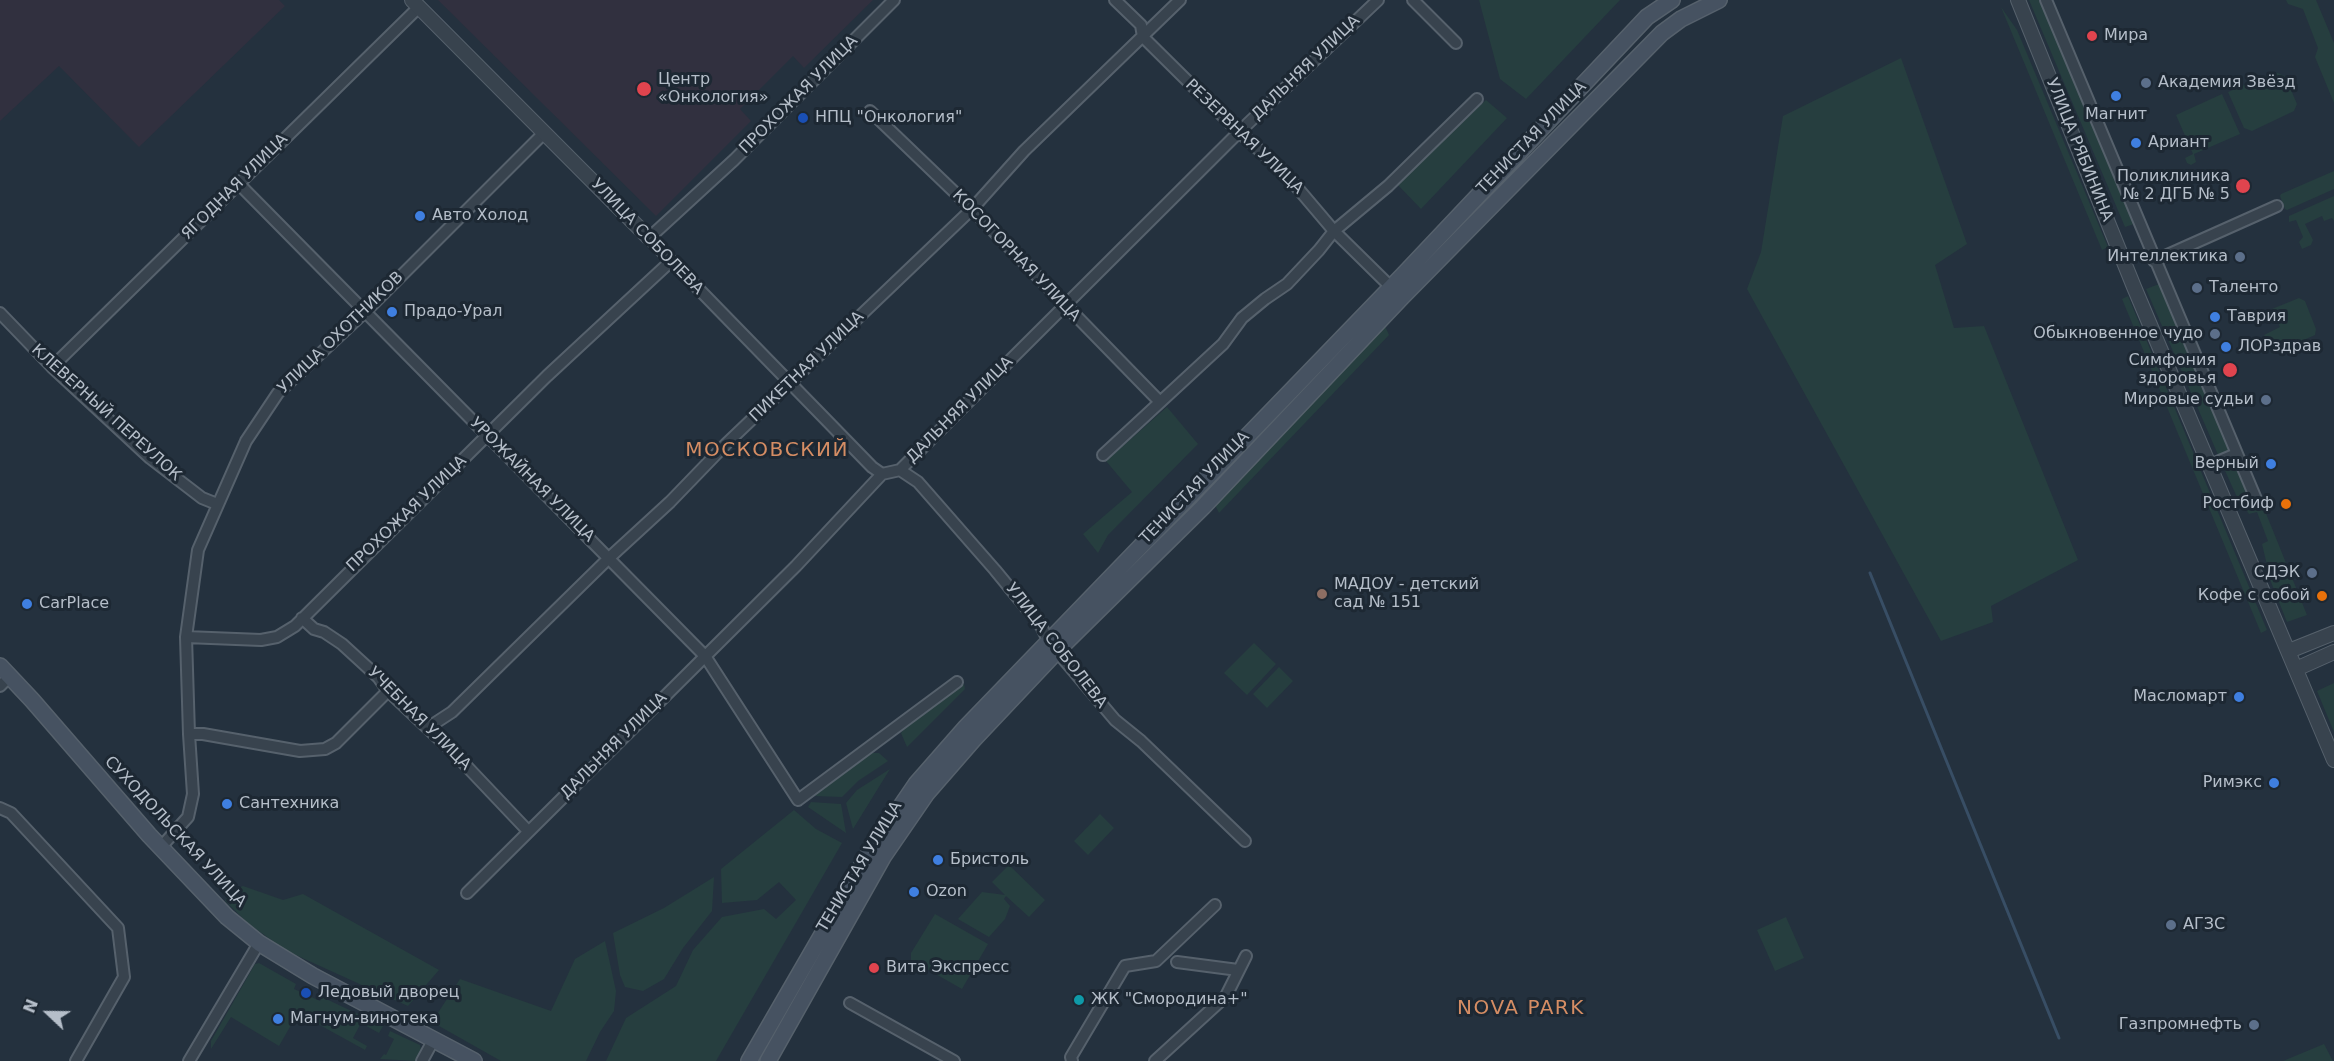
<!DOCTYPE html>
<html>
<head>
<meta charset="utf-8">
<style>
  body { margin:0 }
  #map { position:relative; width:2334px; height:1061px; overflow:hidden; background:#24313e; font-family:"DejaVu Sans",sans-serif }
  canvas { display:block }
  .north { position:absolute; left:18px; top:983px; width:60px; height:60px; -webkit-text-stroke:4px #1d2833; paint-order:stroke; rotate:292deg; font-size:16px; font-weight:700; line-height:24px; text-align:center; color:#b5bec9 }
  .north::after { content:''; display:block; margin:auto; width:21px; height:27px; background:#b5bec9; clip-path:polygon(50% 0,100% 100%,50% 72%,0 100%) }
</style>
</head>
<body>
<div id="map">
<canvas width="2334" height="1061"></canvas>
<div class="north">N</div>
</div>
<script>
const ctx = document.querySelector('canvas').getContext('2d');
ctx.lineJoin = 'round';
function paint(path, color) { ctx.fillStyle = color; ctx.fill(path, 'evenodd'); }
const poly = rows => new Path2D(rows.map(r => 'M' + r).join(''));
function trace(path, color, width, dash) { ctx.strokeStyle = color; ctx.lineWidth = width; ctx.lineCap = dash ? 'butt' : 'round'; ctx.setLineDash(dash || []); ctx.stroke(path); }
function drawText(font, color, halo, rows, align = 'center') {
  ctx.font = font + ' "DejaVu Sans",sans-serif'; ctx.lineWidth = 6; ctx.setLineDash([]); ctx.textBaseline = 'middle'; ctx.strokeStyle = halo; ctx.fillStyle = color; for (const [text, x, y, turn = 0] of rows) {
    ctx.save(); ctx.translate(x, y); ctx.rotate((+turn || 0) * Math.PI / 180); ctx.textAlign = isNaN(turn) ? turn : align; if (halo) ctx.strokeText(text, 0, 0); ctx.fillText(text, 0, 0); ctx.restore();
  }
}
paint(poly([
  [0,0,279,0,285,6,139,147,59,66,0,121],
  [438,0,873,0,804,68,793,56,740,109,751,121,656,216]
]), '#31303f');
paint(poly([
  [1479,0,1620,0,1526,99,1500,79],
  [2029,0,2041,0,2134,224,2125,227],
  [2286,0,2316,0,2334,43,2334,103,2315,57,2318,48,2303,9,2288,4],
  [2001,7,2017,30,2108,247,2102,250],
  [1901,58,1967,244,1935,265,1954,328,1984,326,2078,560,1991,606,1993,622,1941,641,1747,289,1761,252,1783,116],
  [2275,72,2285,76,2297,104,2294,111,2252,131,2244,128,2228,92],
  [2222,94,2240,134,2194,154,2196,162,2191,165,2187,163,2185,158,2193,154,2176,115],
  [1486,100,1507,118,1421,209,1397,184],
  [2334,171,2334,189,2287,210,2285,209,2280,196,2281,194],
  [2334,196,2334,221,2332,218,2324,221,2322,216,2305,224,2313,240,2311,245,2302,249,2299,242,2303,237,2296,220,2289,222,2289,216],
  [2159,284,2231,452,2219,457,2146,289],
  [2128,296,2267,630,2261,633,2122,299],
  [2299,298,2305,301,2316,329,2315,335,2272,354,2264,335,2280,327,2272,309],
  [1384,324,1389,335,1219,513,1214,503],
  [1167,407,1198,444,1108,535,1098,553,1083,534,1132,492,1106,461],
  [2233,460,2253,504,2261,501,2307,615,2287,622,2271,582,2262,544,2268,541,2257,512,2249,514,2236,495,2222,464],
  [1254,643,1276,664,1247,695,1224,673],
  [1279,667,1293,681,1267,708,1253,694],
  [2334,683,2334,732,2317,691],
  [964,684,965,689,907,747,901,733,904,729],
  [871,753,879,753,888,761,858,781,842,797,814,796],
  [890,769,853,829,846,803,857,790],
  [811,802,841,804,846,833,808,807],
  [794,810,816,829,842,843,716,1061,606,1061,626,1018,676,986,693,950,722,917,764,909,776,919,796,900,779,882,757,900,722,903,721,869],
  [1100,814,1114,828,1088,855,1074,841],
  [1009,865,1045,900,1029,917,1006,896,1004,899,1010,906,1005,919,989,937,958,919,982,892,1005,895,992,882],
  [714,877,712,911,683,948,664,979,643,991,625,987,620,975,613,933,664,908],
  [243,886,283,900,303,894,439,970,408,1006,287,951,249,924,225,901,230,891],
  [935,914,988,944,962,989,911,960,911,953],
  [1786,917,1804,958,1775,971,1757,930],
  [605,941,616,991,614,1011,600,1032,586,1061,501,1061,432,1022,460,979,551,1011,575,959],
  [259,963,296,984,294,989,320,1001,322,997,383,1026,379,1033,361,1023,353,1038,367,1046,365,1050,298,1013,279,1046,231,1017,211,1049,211,1041,255,964],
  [390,1031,420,1045,421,1050,416,1061,380,1059,384,1054,386,1055,394,1039,388,1036],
  [2324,1044,2333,1061,2283,1061]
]), '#263e3f');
trace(poly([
  [1870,573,2059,1038]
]), '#384e65', 3);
const minor = poly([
  [1115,0,1141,25,1143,37,1239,132,1284,172,1334,231,1396,292],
  [1413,0,1456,43],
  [2046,0,2256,499],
  [870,111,972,209,1160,402],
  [238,183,705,656,798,800,957,682],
  [2154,261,2277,206],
  [0,313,52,367,150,458,202,498,217,504],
  [52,367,419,7],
  [1103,455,1223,344,1242,318,1265,299,1287,284,1319,250,1334,231,1388,186,1477,99],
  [2210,465,2236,454],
  [900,470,918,482,995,570,1041,626,1049,642,1115,720,1141,741,1245,841],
  [882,474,872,467,649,238,734,160,894,0],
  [302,618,314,629,324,632,342,644,378,677,388,691,456,755,528,831],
  [186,637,261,640,277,637,295,626,547,376,670,262],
  [0,686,10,676],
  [429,727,452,712,609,558,670,502,726,444,972,209,1024,151,1180,0],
  [189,734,203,734,300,751,325,749,336,743,388,691],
  [0,808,11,813,118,928,124,977,76,1061],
  [161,847,188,817,193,794,189,734,186,637,198,550,246,441,278,393,366,311,544,133],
  [467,893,796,566,882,474,900,470,1239,132,1378,0],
  [1177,962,1238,970],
  [850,1003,954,1061],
  [189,1061,259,943],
  [422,1061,434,1039],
  [1072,1061,1071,1057,1125,966,1156,961,1215,905],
  [1155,1061,1226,996,1246,956]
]);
const tertiary = poly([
  [412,0,649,238],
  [2018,0,2134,287,2334,760],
  [2289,651,2334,633],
  [2296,669,2334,652]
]);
const secondary = poly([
  [0,666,32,700,149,835,227,917,259,943,313,976,474,1061],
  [749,1061,871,850,916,784,966,727,1404,274,1647,17,1672,0],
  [768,1061,883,857,927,793,974,739,1057,651,1203,507,1402,297,1662,33,1681,19,1719,0]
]);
trace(minor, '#56616c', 14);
trace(tertiary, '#56616c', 16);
trace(secondary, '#56616c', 18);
trace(minor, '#38434e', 10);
trace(tertiary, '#38434e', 14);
trace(secondary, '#465261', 15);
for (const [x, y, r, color] of [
  [2092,36,6,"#e0444e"],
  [2146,83,6,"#5c6f8a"],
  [644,89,8,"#e0444e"],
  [2116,96,6,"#3f7fe0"],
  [803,118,6,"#1a4fb4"],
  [2136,143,6,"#3f7fe0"],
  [2243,186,8,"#e0444e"],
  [420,216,6,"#3f7fe0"],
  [2240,257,6,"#5c6f8a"],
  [2197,288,6,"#5c6f8a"],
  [392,312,6,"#3f7fe0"],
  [2215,317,6,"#3f7fe0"],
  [2215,334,6,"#5c6f8a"],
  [2226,347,6,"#3f7fe0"],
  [2230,370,8,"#e0444e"],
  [2266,400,6,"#5c6f8a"],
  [2271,464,6,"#3f7fe0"],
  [2286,504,6,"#e8710a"],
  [2312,573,6,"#5c6f8a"],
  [1322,594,6,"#8d6e63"],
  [2322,596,6,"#e8710a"],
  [27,604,6,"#3f7fe0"],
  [2239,697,6,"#3f7fe0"],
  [2274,783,6,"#3f7fe0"],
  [227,804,6,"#3f7fe0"],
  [938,860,6,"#3f7fe0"],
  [914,892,6,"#3f7fe0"],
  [2171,925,6,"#5c6f8a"],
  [874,968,6,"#e0444e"],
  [306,993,6,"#1a4fb4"],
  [1079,1000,6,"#0f9aa8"],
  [278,1019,6,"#3f7fe0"],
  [2254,1025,6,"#5c6f8a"]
]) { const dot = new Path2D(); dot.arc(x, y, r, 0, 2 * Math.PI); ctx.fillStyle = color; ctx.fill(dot); trace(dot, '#1d2833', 2); }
drawText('16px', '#b5bec9', '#1d2833', [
  ["Мира",2104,36],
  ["Центр",658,80],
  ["«Онкология»",658,98],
  ["Академия Звёзд",2158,83],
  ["Магнит",2116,115,"center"],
  ["НПЦ \"Онкология\"",815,118],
  ["Ариант",2148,143],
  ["Поликлиника",2230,177,"right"],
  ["№ 2 ДГБ № 5",2230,195,"right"],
  ["Авто Холод",432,216],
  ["Интеллектика",2228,257,"right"],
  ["Таленто",2209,288],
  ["Прадо-Урал",404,312],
  ["Таврия",2227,317],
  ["Обыкновенное чудо",2203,334,"right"],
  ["ЛОРздрав",2238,347],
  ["Симфония",2216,361,"right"],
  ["здоровья",2216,379,"right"],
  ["Мировые судьи",2254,400,"right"],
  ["Верный",2259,464,"right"],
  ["Ростбиф",2274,504,"right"],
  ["СДЭК",2300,573,"right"],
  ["МАДОУ - детский",1334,585],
  ["сад № 151",1334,603],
  ["Кофе с собой",2310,596,"right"],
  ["CarPlace",39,604],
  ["Масломарт",2227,697,"right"],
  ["Римэкс",2262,783,"right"],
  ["Сантехника",239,804],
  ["Бристоль",950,860],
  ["Ozon",926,892],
  ["АГЗС",2183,925],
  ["Вита Экспресс",886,968],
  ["Ледовый дворец",318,993],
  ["ЖК \"Смородина+\"",1091,1000],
  ["Магнум-винотека",290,1019],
  ["Газпромнефть",2242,1025,"right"]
], 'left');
drawText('16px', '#b5bec9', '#1d2833', [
  ["ДАЛЬНЯЯ УЛИЦА",1306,68,-44],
  ["ПРОХОЖАЯ УЛИЦА",799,95,-45],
  ["РЕЗЕРВНАЯ УЛИЦА",1244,137,44],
  ["ТЕНИСТАЯ УЛИЦА",1532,138,-46],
  ["УЛИЦА РЯБИНИНА",2079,150,68],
  ["ЯГОДНАЯ УЛИЦА",235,187,-45],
  ["УЛИЦА СОБОЛЕВА",647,237,46],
  ["КОСОГОРНАЯ УЛИЦА",1016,256,46],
  ["УЛИЦА ОХОТНИКОВ",341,333,-44],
  ["ПИКЕТНАЯ УЛИЦА",807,367,-44],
  ["ДАЛЬНЯЯ УЛИЦА",960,410,-45],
  ["КЛЕВЕРНЫЙ ПЕРЕУЛОК",106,413,42],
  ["УРОЖАЙНАЯ УЛИЦА",532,480,45],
  ["ТЕНИСТАЯ УЛИЦА",1195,488,-46],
  ["ПРОХОЖАЯ УЛИЦА",407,514,-44],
  ["УЛИЦА СОБОЛЕВА",1056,646,52],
  ["УЧЕБНАЯ УЛИЦА",419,719,45],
  ["ДАЛЬНЯЯ УЛИЦА",614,746,-45],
  ["СУХОДОЛЬСКАЯ УЛИЦА",175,832,47],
  ["ТЕНИСТАЯ УЛИЦА",860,867,-59]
]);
ctx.letterSpacing = '1.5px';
drawText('20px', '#d58d64', '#1d2833', [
  ["МОСКОВСКИЙ",767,451],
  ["NOVA PARK",1521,1009]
]);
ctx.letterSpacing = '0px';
</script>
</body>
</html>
